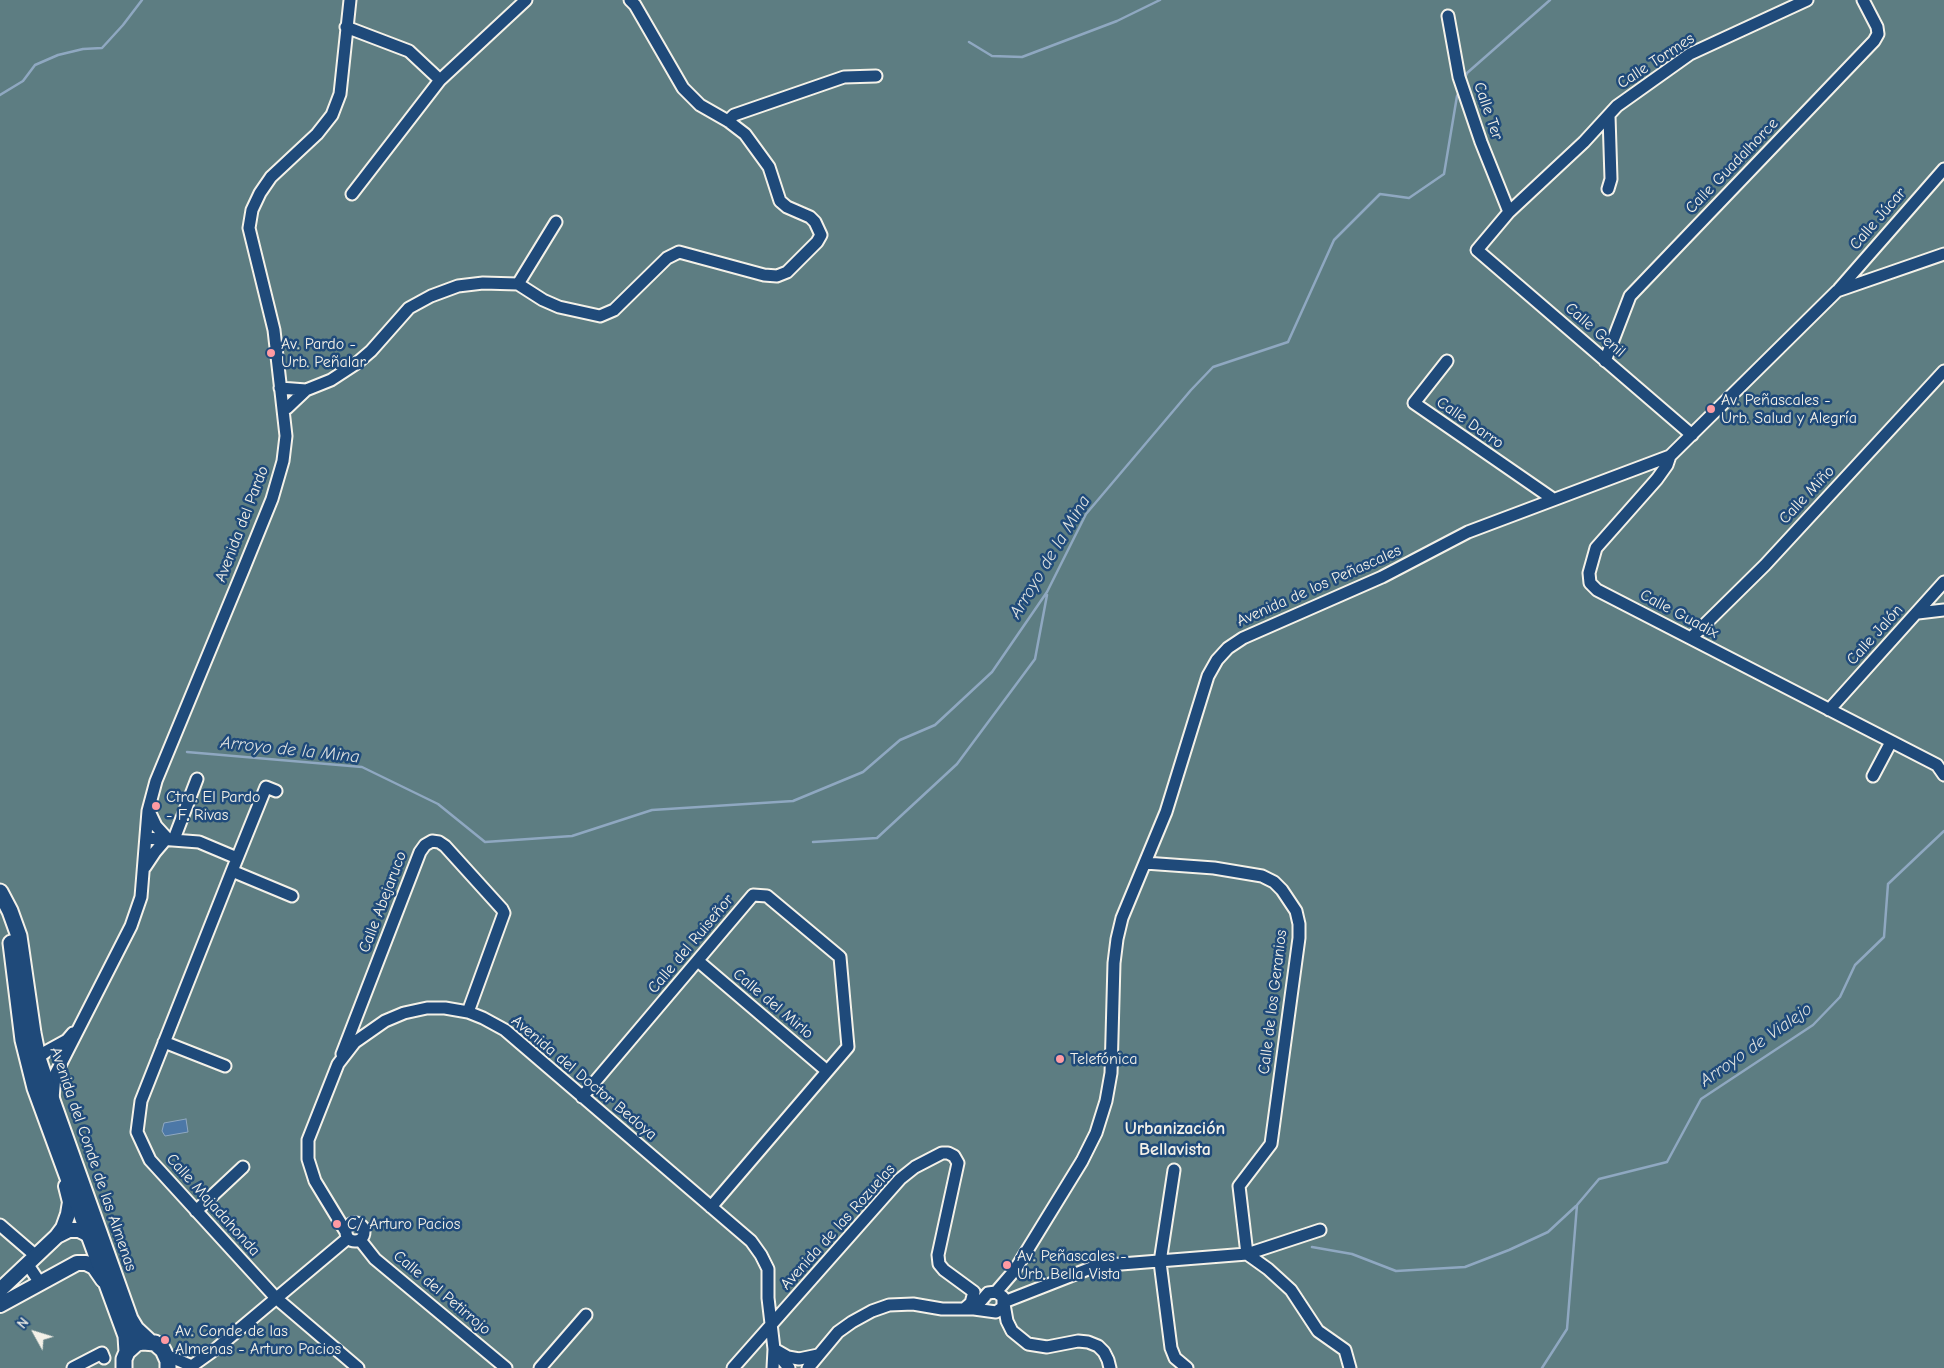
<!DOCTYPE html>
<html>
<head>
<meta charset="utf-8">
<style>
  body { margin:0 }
  #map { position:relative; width:1944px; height:1368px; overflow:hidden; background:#1f4a7a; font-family:"Comic Neue",sans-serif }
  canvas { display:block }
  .north { position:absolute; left:10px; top:1308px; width:50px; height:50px; -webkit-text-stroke:4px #1f4a7a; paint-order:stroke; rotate:309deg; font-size:14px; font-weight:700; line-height:20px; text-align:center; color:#f4f1e8 }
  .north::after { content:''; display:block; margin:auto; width:18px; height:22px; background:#f4f1e8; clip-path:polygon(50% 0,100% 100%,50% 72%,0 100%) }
</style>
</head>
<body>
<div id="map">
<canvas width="1944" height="1368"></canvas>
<div class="north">N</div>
</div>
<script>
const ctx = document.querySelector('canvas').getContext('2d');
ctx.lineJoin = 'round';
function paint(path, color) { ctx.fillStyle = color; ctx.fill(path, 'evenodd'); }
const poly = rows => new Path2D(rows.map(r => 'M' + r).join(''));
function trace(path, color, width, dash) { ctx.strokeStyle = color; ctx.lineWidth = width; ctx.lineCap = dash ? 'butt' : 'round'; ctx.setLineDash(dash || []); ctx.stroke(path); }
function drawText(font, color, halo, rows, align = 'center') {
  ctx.font = font + ' "Comic Neue",sans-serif'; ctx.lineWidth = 5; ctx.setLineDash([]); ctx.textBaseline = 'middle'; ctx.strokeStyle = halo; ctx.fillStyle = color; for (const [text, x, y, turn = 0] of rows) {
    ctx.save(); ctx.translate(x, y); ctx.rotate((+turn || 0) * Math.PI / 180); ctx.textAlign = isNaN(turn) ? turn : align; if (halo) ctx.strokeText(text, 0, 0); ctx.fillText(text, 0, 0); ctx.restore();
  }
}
paint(poly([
  [0,0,1944,0,1944,1368,0,1368]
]), '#5d7d82');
const water = poly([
  [186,1119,188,1132,165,1136,162,1131,164,1123,186,1119]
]);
paint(water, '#4c78a7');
trace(water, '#8fa8c1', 1);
trace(poly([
  [969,42,992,56,1022,57,1117,21,1160,0],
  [1464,80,1467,73,1550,0],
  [0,95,23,81,35,65,58,55,83,49,102,48,123,25,142,0],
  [187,752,362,767,438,804,485,842,572,836,652,810,793,801,863,772,900,740,935,725,992,672,1047,592,1086,514,1191,390,1213,367,1288,342,1334,240,1380,194,1409,198,1444,174,1457,96,1460,90],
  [813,842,877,838,957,764,1035,659,1047,595],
  [1312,1247,1352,1254,1396,1271,1465,1267,1509,1250,1548,1232,1576,1206],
  [1542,1368,1567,1329,1577,1205,1599,1179,1667,1162,1701,1099,1813,1025,1840,997,1855,965,1884,937,1888,884,1944,831]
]), '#8fa8c1', 2.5);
const minor = poly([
  [1448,16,1459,77,1481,142,1509,212],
  [346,27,409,51,440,80],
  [728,121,734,115,844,77,876,76],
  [1608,189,1611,179,1609,116],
  [352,194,440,80,526,0],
  [518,284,556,222],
  [1839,289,1944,169],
  [1447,361,1414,403,1553,499],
  [1605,361,1630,296,1874,41,1878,34,1877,27,1863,0],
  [280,388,306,390],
  [283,409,287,408,306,390,331,380,357,363,371,351,409,308,431,296,458,286,483,283,518,284,543,300,559,307,600,316,614,310,667,258,679,252,764,275,777,276,787,272,817,242,821,235,815,222,810,217,787,207,780,201,769,167,745,134,728,121,700,105,683,88,635,5,630,0],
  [1692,435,1477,250,1509,212,1584,142,1617,106,1690,54,1807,0],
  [1670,456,1667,465,1657,479,1596,548,1589,573,1590,583,1597,590,1937,765,1944,775],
  [1918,613,1944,610],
  [1691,638,1765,565,1944,371],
  [1829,710,1944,582],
  [1873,776,1891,742],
  [276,791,266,787,232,871,141,1101,137,1132,150,1160,276,1298,358,1368],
  [149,811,156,826,167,838],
  [146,838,199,842,237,858],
  [174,839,197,779],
  [1145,863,1214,868,1262,876,1274,882,1282,890,1296,911,1299,924,1299,938,1271,1144,1239,1186,1247,1254,1268,1269,1291,1290,1318,1331,1345,1350,1350,1368],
  [145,867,155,852,167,838],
  [232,871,292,896],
  [698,961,827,1071],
  [164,1042,225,1066],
  [342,1054,420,852,425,845,432,841,439,842,445,846,502,909,504,913,468,1012],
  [37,1064,38,1058,47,1051,67,1040,73,1033],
  [582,1097,753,895,767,896,840,957,848,1047,711,1207],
  [53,1099,55,1075,131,926,141,897,148,811,156,781,244,568,272,499,283,461,286,436,274,330,249,228,252,210,260,193,271,177,317,134,332,115,340,94,350,0],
  [1174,1170,1160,1262,1171,1348,1175,1358,1187,1368],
  [196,1211,243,1167],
  '346 1232a9 9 0 1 1 18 0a9 9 0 1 1-18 0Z',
  [0,1225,36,1256],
  [346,1232,315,1181,308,1159,308,1140,338,1064,355,1042,385,1021,404,1013,427,1008,445,1008,468,1012,483,1018,505,1030,751,1241,761,1255,768,1269,768,1298,774,1349,773,1368],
  [360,1240,375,1259,506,1368],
  [28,1265,40,1283],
  [996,1292,1015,1270,1082,1161,1096,1133,1106,1101,1111,1073,1114,963,1117,939,1122,918,1166,812,1208,676,1217,660,1228,648,1243,638,1382,577,1468,532,1670,456,1837,291,1944,254],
  [1004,1302,1096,1266,1247,1254,1320,1230],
  [1004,1304,1007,1321,1012,1331,1028,1344,1047,1347,1078,1341,1088,1342,1098,1346,1104,1352,1108,1360,1110,1368],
  [774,1349,788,1357,799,1359,818,1355],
  [776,1352,789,1368],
  [166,1355,192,1366],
  [73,1368,102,1353,104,1358],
  [189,1368,217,1348,348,1238],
  [540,1368,586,1315],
  [733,1368,900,1179,915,1167,942,1153,948,1153,954,1156,958,1163,938,1255,939,1264,944,1270,974,1292,971,1303,964,1309],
  [808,1368,838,1332,852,1322,872,1311,889,1305,913,1304,942,1309,974,1309,996,1312,1003,1307,1003,1297,996,1292,988,1293,974,1309]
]);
const tertiary = poly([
  [57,1236,69,1230,79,1230,95,1238],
  [0,1290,57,1236,63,1228,68,1214,70,1202,66,1186],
  [0,1305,77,1263,86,1263,94,1267,103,1280]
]);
const secondary = poly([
  [0,892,10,911,19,936,33,1033,38,1058,53,1103,130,1319,136,1329,150,1342],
  [11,943,23,1040,35,1088,126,1336,127,1352],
  [124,1368,124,1359,127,1352,137,1343,143,1342,155,1343,163,1350,168,1361,168,1368]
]);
trace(minor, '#f4f1e8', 15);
trace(tertiary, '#f4f1e8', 18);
trace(secondary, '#f4f1e8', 19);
trace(minor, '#1f4a7a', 11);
trace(tertiary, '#1f4a7a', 14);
trace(secondary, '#1f4a7a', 15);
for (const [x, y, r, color] of [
  [271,353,5,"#ff9aa2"],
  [1711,409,5,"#ff9aa2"],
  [156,806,5,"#ff9aa2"],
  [1060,1059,5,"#ff9aa2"],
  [337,1224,5,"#ff9aa2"],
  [1007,1265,5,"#ff9aa2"],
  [165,1340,5,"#ff9aa2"]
]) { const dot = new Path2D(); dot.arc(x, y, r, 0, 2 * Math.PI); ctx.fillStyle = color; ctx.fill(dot); trace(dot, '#1f4a7a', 2); }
drawText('16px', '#f4f1e8', '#1f4a7a', [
  ["Calle Tormes",1656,61,-33],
  ["Calle Ter",1488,111,71],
  ["Calle Guadalhorce",1732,166,-46],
  ["Calle Júcar",1878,219,-49],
  ["Calle Genil",1595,330,41],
  ["Calle Darro",1470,423,35],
  ["Calle Miño",1807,495,-47],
  ["Avenida del Pardo",242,524,-69],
  ["Avenida de los Peñascales",1319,586,-24],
  ["Calle Guadix",1679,614,28],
  ["Calle Jalón",1875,635,-48],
  ["Calle Abejaruco",383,902,-69],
  ["Calle del Ruiseñor",691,944,-50],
  ["Calle de los Geranios",1273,1002,-83],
  ["Calle del Mirlo",773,1004,40],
  ["Avenida del Doctor Bedoya",584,1078,40],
  ["Avenida del Conde de las Almenas",93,1159,71],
  ["Calle Majadahonda",213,1205,48],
  ["Avenida de las Rozuelas",838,1227,-48],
  ["Calle del Petirrojo",442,1293,40]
]);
drawText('16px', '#f4f1e8', '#1f4a7a', [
  ["Av. Pardo -",281,344],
  ["Urb. Peñalar",281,362],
  ["Av. Peñascales -",1721,400],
  ["Urb. Salud y Alegría",1721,418],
  ["Ctra. El Pardo",166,797],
  ["- F. Rivas",166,815],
  ["Telefónica",1070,1059],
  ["C/ Arturo Pacios",347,1224],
  ["Av. Peñascales -",1017,1256],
  ["Urb. Bella Vista",1017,1274],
  ["Av. Conde de las",175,1331],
  ["Almenas - Arturo Pacios",175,1349]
], 'left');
drawText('italic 18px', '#dbdfde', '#1f4a7a', [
  ["Arroyo de la Mina",1050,557,-59],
  ["Arroyo de la Mina",290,750,6],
  ["Arroyo de Vialejo",1756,1045,-35]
]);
drawText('bold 18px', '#f4f1e8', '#1f4a7a', [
  ["Urbanización",1175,1129],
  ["Bellavista",1175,1150]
]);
</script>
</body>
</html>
